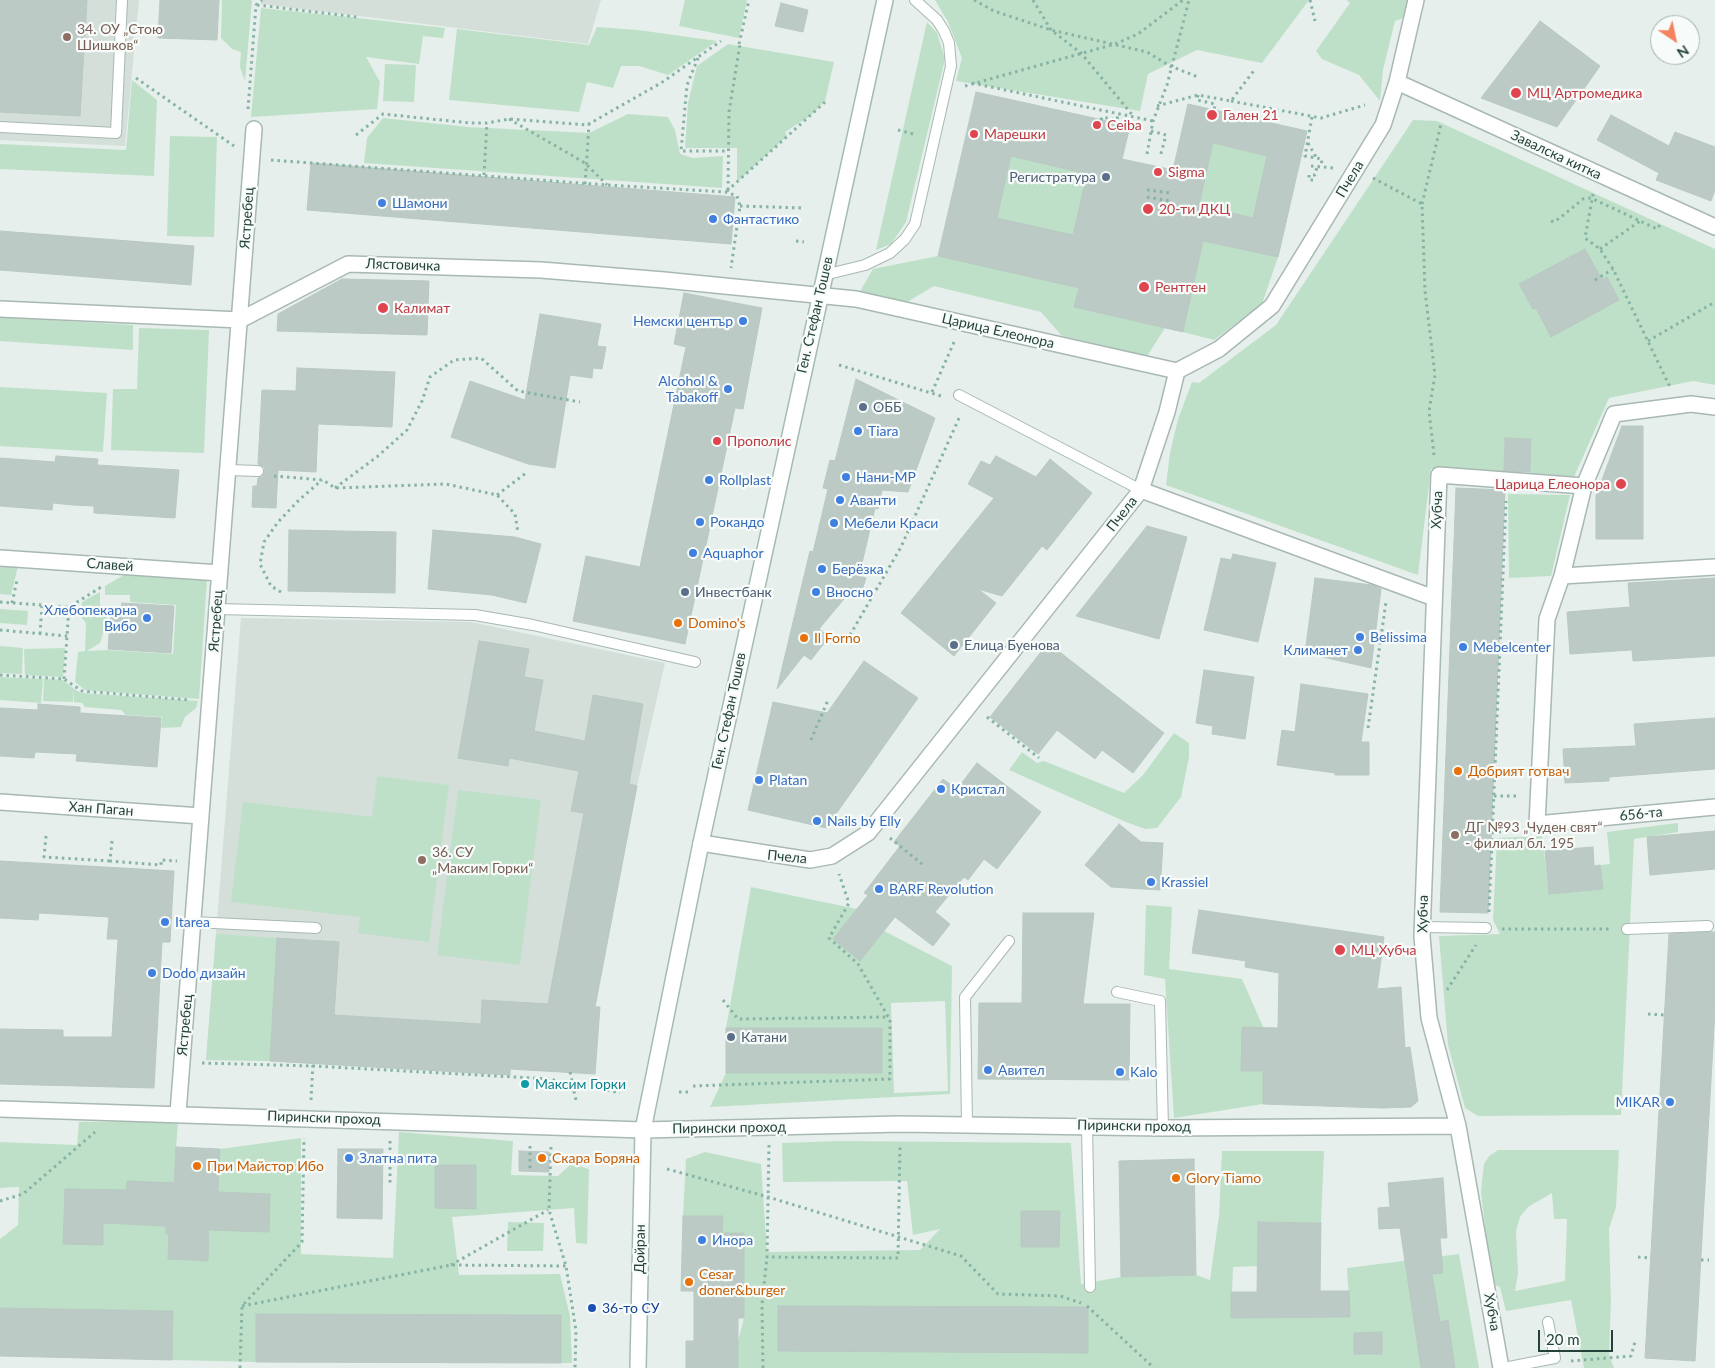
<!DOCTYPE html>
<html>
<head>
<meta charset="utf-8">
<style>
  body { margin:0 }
  #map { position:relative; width:1715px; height:1368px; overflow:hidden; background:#e6efeb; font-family:Lato,sans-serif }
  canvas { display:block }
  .north { position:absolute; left:1650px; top:15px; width:50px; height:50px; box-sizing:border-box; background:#f7fbf9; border:1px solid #a3b1ad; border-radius:50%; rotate:146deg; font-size:14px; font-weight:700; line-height:20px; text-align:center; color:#24423a }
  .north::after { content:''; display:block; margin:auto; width:18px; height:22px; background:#f4845f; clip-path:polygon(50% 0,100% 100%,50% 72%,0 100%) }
  .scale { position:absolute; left:1538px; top:1330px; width:75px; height:22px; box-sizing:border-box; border:2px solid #24423a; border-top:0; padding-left:6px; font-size:15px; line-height:18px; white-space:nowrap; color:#24423a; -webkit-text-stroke:4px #f7fbf9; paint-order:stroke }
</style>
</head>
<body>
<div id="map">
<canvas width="1715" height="1368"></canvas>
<div class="north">N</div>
<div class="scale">20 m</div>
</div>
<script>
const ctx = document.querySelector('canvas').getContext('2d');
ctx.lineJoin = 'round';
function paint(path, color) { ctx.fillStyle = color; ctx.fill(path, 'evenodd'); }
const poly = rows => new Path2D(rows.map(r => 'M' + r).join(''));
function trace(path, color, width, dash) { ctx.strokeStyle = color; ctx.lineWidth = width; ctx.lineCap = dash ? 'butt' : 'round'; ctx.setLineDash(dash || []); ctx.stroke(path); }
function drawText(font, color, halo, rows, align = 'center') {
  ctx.font = font + ' Lato,sans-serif'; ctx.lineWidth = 4.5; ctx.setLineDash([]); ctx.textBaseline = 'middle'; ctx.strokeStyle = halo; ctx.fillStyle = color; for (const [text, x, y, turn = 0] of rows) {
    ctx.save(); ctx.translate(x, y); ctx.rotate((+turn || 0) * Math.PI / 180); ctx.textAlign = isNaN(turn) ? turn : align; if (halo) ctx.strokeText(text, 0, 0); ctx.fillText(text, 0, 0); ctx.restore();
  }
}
paint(poly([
  [0,0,139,0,125,146,0,140],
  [261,0,601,0,588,44,261,4],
  [241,618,471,622,665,663,637,786,595,1006,600,1007,595,1074,511,1069,510,1075,270,1061,206,1060]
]), '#d4dfda');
paint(poly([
  [222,0,252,0,245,81,240,67,241,52,232,49,221,38],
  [685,0,747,0,739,38,679,26],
  [935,0,1309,0,1262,63,1197,50,1148,74,1140,111,956,81,962,58,948,22],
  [1347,0,1409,0,1403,18,1395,21,1383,70,1380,101,1359,75,1322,59,1316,51,1350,3],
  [261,8,358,18,445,28,443,38,423,36,419,64,366,57,380,82,377,109,251,117],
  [927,22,937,33,945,59,906,222,891,244,876,250],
  [597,27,638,30,717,41,668,75,639,66,621,66,613,88,587,82,579,112,449,100,457,29,589,45],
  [728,44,834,62,825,101,810,116,785,132,787,136,737,182,737,148,685,148,688,103,697,66],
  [385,64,416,65,414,102,383,101],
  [132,80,157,100,154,176,0,169,0,144,126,150],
  [628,114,668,117,675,130,680,154,693,158,723,156,722,188,364,163,367,138,383,118,468,127,589,133],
  [1413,120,1437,121,1715,249,1715,385,1693,381,1609,398,1574,477,1530,473,1531,439,1505,438,1504,472,1431,469,1418,575,1166,485,1170,453,1178,419,1192,382,1199,383,1276,325],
  [170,136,217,137,214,237,167,236],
  [1213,143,1267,156,1253,218,1199,205],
  [1011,156,1087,174,1073,235,997,218],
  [1203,241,1278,257,1262,304,1214,340,1183,332],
  [938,256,1079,288,1075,307,1165,328,1147,356,1062,336,1041,312,934,286,907,302,859,293,873,269],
  [0,317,133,325,133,350,0,341],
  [139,328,209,330,204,453,111,450,113,389,137,389],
  [0,387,107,393,103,452,0,446],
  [1508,494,1570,495,1551,576,1509,578],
  [0,561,19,562,11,595,0,594],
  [124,575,207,580,199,699,85,690,75,682,78,652,85,651,86,623,81,617,82,602,100,592,100,605,107,615,107,621,100,643,87,651,107,650,173,654,176,605,130,602,130,595,105,595,105,586],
  [0,609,28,611,27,625,0,623],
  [0,646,23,648,22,674,0,673],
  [65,648,63,677,25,675,24,649],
  [0,677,43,679,41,703,0,700],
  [44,679,63,680,73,688,73,702,43,701],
  [73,688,81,693,198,701,196,708,185,717,181,727,161,728,162,717,126,715,121,710,85,707,82,703,74,702],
  [1174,733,1189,743,1189,757,1181,797,1157,828,1145,829,1126,822,1009,770,1022,752,1037,763,1044,761,1124,793,1143,775],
  [377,776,449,785,429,942,358,933,360,917,231,902,243,802,372,817,370,835],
  [458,790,541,800,520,965,437,955],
  [1678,823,1678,832,1634,839,1621,1115,1478,1116,1465,1108,1448,1045,1439,936,1500,934,1493,920,1497,838,1542,836,1549,894,1602,889,1600,865,1610,864,1607,832],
  [751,887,857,909,833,939,860,960,884,931,952,966,950,1094,710,1107,726,1073,882,1072,882,1028,726,1028],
  [945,1001,948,1091,894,1093,891,1003],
  [1146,905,1172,907,1169,969,1242,979,1264,1029,1263,1104,1174,1118,1165,979,1144,975],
  [216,934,277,938,270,1061,206,1060],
  [178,1121,168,1259,208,1261,210,1221,217,1221,220,1149,301,1138,301,1254,393,1258,399,1132,513,1141,511,1175,558,1176,571,1164,589,1169,587,1244,576,1243,574,1208,452,1217,459,1275,560,1274,570,1316,572,1363,561,1363,561,1315,256,1314,256,1362,172,1360,173,1311,0,1308,0,1239,18,1225,19,1187,0,1188,0,1142,77,1145,79,1122],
  [840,1141,1071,1143,1081,1284,1121,1277,1196,1275,1210,1280,1219,1216,1222,1151,1324,1151,1321,1223,1258,1222,1257,1266,1233,1267,1231,1318,1350,1317,1347,1268,1459,1254,1479,1368,1455,1368,1447,1321,1415,1326,1421,1368,738,1368,738,1341,744,1318,744,1233,722,1233,722,1216,683,1216,686,1159,705,1152,761,1164,767,1252,920,1250,940,1229,913,1235,907,1181,783,1182,782,1143],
  [1498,1150,1619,1150,1616,1207,1609,1229,1611,1301,1609,1355,1614,1368,1584,1368,1571,1300,1506,1311,1500,1287,1491,1283,1481,1191,1484,1164,1489,1156],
  [1552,1193,1554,1219,1567,1219,1565,1281,1515,1291,1518,1273,1516,1231,1520,1217,1528,1207],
  [508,1222,544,1223,543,1251,507,1251]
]), '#bfe0c8');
const building = poly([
  [0,0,87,0,80,116,0,112,0,0],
  [160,0,219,0,217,40,158,38,160,0],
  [781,3,808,10,803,32,775,26,781,3],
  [1540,21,1600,66,1557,127,1481,98,1540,21],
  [976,92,1130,126,1122,159,1173,170,1188,104,1307,131,1278,257,1203,241,1183,332,1074,307,1079,288,938,256,976,92],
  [1213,143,1267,156,1253,218,1199,205,1213,143],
  [1011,156,1087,174,1073,235,997,218,1011,156],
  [1611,115,1669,146,1675,132,1715,147,1715,190,1711,201,1656,180,1659,173,1597,140,1611,115],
  [311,163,735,197,731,244,307,210,311,163],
  [0,231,194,246,191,285,0,270,0,231],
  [1585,249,1602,280,1607,277,1619,300,1551,337,1536,308,1533,309,1519,284,1585,249],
  [342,279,429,281,427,335,277,331,278,314,342,279],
  [684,293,762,308,743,409,735,408,685,644,573,621,586,556,640,567,686,347,674,344,684,293],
  [540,314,601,324,597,346,606,347,602,369,593,368,592,378,570,375,555,468,528,464,451,437,470,381,525,400,540,314],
  [297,368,395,372,392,427,318,424,316,472,278,470,276,508,252,507,253,486,257,486,258,478,262,477,265,472,264,467,258,464,262,390,296,391,297,368],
  [856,379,935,418,908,492,882,490,878,509,875,508,859,576,866,578,860,596,849,593,819,629,829,637,811,660,804,655,777,689,810,551,813,552,828,489,823,488,830,460,835,461,856,379],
  [1622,426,1643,426,1643,539,1596,539,1596,496,1622,426],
  [1505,438,1531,439,1530,472,1504,471,1505,438],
  [56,456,98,459,97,465,179,470,175,518,94,513,94,506,73,505,53,503,52,510,0,506,0,458,55,462,56,456],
  [996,456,1036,477,1050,459,1092,493,1047,550,1042,546,1002,596,978,589,996,603,954,656,901,613,994,498,968,484,981,461,990,465,996,456],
  [1456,488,1505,490,1488,913,1440,912,1456,488],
  [1147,526,1187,537,1159,639,1076,616,1147,526],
  [289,530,396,532,395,593,288,591,289,530],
  [433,530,515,537,541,544,526,603,492,595,428,589,433,530],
  [1233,554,1276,563,1258,642,1204,630,1221,558,1231,560,1233,554],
  [1315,578,1372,585,1381,589,1371,668,1305,653,1315,578],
  [1715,578,1715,656,1633,661,1632,650,1570,654,1567,612,1630,607,1628,583,1715,578],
  [122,603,174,606,171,653,108,649,111,608,121,610,122,603],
  [479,641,529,649,524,677,543,680,534,731,585,741,593,695,643,704,629,784,637,786,595,1007,600,1007,595,1074,510,1069,510,1075,270,1061,277,938,339,942,334,1015,481,1024,482,1000,548,1004,584,813,571,811,579,771,509,758,508,766,458,758,479,641],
  [1048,643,1164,733,1133,773,1102,750,1095,759,1057,730,1038,754,990,717,1048,643],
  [864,661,918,698,826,828,748,810,773,702,827,713,864,661],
  [1204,670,1254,677,1245,739,1212,734,1213,726,1196,723,1204,670],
  [1301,684,1368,694,1361,742,1369,742,1369,775,1335,775,1335,773,1277,765,1282,730,1295,732,1301,684],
  [38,704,80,707,80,713,161,718,157,767,76,761,77,754,35,752,34,758,0,756,0,708,38,710,38,704],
  [1715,718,1715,769,1609,777,1609,781,1565,783,1563,749,1636,746,1634,724,1715,718],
  [977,763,1041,812,997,869,984,859,968,880,964,877,935,912,950,924,933,946,895,917,860,961,833,939,868,895,864,893,900,846,894,842,943,779,957,789,977,763],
  [1119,824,1141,842,1163,843,1160,890,1111,887,1085,865,1119,824],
  [1715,831,1715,869,1650,875,1647,837,1715,831],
  [1593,847,1594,866,1600,865,1603,889,1549,894,1545,851,1593,847],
  [0,861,174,871,170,942,162,942,154,1088,0,1084,0,1029,63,1030,63,1037,112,1037,118,939,107,939,109,917,39,913,38,920,0,918,0,861],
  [1199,910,1384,937,1377,989,1401,987,1405,1048,1410,1047,1418,1101,1411,1107,1383,1108,1263,1104,1263,1071,1241,1071,1242,1027,1278,1028,1279,973,1245,967,1246,961,1192,953,1199,910],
  [1023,913,1094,913,1083,1004,1130,1004,1129,1080,978,1079,979,1003,1022,1003,1023,913],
  [1711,932,1715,932,1715,1010,1695,1361,1645,1358,1669,934,1711,932],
  [726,1028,882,1028,882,1073,726,1073,726,1028],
  [176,1147,220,1149,218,1192,270,1194,269,1232,209,1230,208,1261,168,1259,169,1234,166,1234,166,1226,103,1223,103,1245,63,1244,65,1189,126,1190,127,1181,174,1183,176,1147],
  [338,1149,383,1149,382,1219,337,1218,338,1149],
  [519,1151,549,1152,549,1172,519,1171,519,1151],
  [1194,1159,1196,1275,1121,1277,1119,1161,1194,1159],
  [435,1165,476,1165,476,1209,435,1208,435,1165],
  [1443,1178,1447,1238,1440,1238,1443,1273,1432,1274,1440,1322,1448,1320,1455,1368,1421,1368,1400,1228,1379,1229,1378,1208,1390,1207,1388,1183,1443,1178],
  [1021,1211,1060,1211,1059,1247,1021,1247,1021,1211],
  [683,1216,723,1216,722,1233,744,1233,744,1318,738,1318,738,1368,686,1368,686,1341,694,1341,694,1291,681,1291,683,1216],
  [1258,1222,1321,1223,1320,1291,1349,1291,1350,1317,1231,1318,1231,1292,1257,1292,1258,1222],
  [778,1306,1088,1307,1088,1353,778,1351,778,1306],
  [0,1308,173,1311,172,1360,0,1356,0,1308],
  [256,1314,561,1315,561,1363,256,1362,256,1314],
  [1382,1332,1382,1354,1354,1354,1354,1333,1382,1332]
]);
paint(building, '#bbcac4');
trace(building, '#b8c9c2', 1);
const lane = poly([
  [0,127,116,133,122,0],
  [824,275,865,265,890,253,905,239,915,224,951,66,949,43,944,31,937,20,915,0],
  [959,395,1141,490],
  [228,470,258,471],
  [217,609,475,615,533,625,695,662],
  [193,922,316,928],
  [1422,927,1486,928],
  [1627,929,1708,926],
  [1117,992,1160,1001,1163,1128],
  [967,1124,965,997,1009,941],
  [1087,1125,1090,1287],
  [1504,1368,1555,1358,1548,1322]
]);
const street = poly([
  [1397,82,1715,227],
  [0,309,240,320,348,264,541,270,664,280,856,299,1177,371],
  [1715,407,1691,404,1614,414,1584,486,1562,576,1547,619,1537,824,1715,807],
  [1141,490,1434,598],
  [0,558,220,573],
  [1562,576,1715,567],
  [0,802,201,816],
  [701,843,810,860,832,856,868,833,1141,490,1167,412,1177,371,1219,349,1272,306,1383,125,1397,82,1416,0],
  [0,1109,643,1130,900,1124,1163,1128,1458,1126],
  [178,1113,254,129],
  [1501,1368,1458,1126,1429,1018,1422,936,1439,475,1584,486]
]);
const secondary = poly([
  [638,1368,643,1130,701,843,885,0]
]);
trace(lane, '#a8b8b2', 12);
trace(street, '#a8b8b2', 18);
trace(secondary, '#a4bbb3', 18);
trace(poly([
  [974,0,994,11,1051,30,1147,52,1170,66,1198,77],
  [1033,0,1051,30,1081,53,1134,117],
  [1310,0,1315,21],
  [257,5,357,17],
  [739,44,749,0],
  [698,58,687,85,681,151,728,151],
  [136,78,234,146],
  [972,83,1153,121],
  [965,86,1115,44,1138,34,1183,0],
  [1198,95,1197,100,1215,104,1214,110],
  [1231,101,1321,118,1365,105],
  [1157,106,1198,95,1231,101,1255,69],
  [248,109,256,5,262,0],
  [1312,117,1305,156,1322,159,1321,167],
  [509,119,585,163,607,185],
  [1101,120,1102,117,1117,120,1118,114],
  [898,130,917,135],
  [1151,131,1166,135,1160,157],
  [356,135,383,114,470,123,487,123,509,119,587,125,661,83,721,41],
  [1308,143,1316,157],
  [1147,154,1153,121,1167,85,1189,0],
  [271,160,607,185,726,192,737,196,740,206,731,268],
  [1311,166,1334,168],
  [484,175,487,123],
  [1373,178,1422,204,1425,291,1435,375,1429,411,1434,455],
  [1313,180,1309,180,1309,175,1315,175,1317,167],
  [585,184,589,124],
  [728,190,729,112,740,44],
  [1147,190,1171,193],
  [727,191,825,102],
  [1593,194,1585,238,1600,249,1613,269,1670,387],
  [1147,197,1170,201],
  [1422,204,1441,124],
  [740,206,803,208],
  [1551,221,1554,222,1561,217,1583,199,1591,198,1657,229,1661,223],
  [796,241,804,242],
  [1600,249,1640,221],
  [1595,280,1613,269],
  [1648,341,1715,302],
  [839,365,941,396],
  [932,392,955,340],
  [274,476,323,480,335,488,446,484,497,495,515,514,518,533],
  [335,488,378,456,407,430,422,401,430,377,454,360,481,358,518,391,580,402],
  [497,495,526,473],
  [281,592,271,586,260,564,264,542,278,522,299,500,322,480],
  [0,602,69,607,103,586],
  [12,603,17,580],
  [0,630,67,636],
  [40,634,42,605],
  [850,635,901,547,960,416],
  [0,675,64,679,82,691,190,700],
  [64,679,69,607],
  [987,717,1039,758],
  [1368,728,1386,602],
  [811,740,828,700],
  [1494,796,1518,796],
  [1492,832,1519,831],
  [46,836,44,857,110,861],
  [890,838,922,864],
  [112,841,110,861,161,865,161,860,177,861],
  [1489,912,1506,501],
  [1502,929,1611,929],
  [1447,990,1476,945],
  [723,1000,738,1019,888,1017],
  [1648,1014,1664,1015],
  [202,1063,313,1066,551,1079,573,1087,576,1100],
  [570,1072,573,1086],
  [693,1086,890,1079,890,1020,858,964,829,938,849,903,839,874],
  [607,1090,620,1093],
  [679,1092,691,1092],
  [311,1100,313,1063],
  [390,1141,390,1185],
  [769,1145,767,1257,898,1258,900,1144],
  [551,1147,549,1210,566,1266,576,1331,575,1368],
  [598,1160,607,1161],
  [530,1168,530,1146],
  [667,1169,768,1197,961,1256,998,1294,1060,1296,1081,1303],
  [0,1201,23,1194,95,1132],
  [1638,1257,1651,1258],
  [1701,1260,1709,1260],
  [451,1265,548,1210],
  [242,1306,451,1265,566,1266],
  [1087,1306,1154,1368],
  [1571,1361,1631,1356,1635,1342],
  [240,1368,242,1306,302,1242,304,1138],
  [763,1368,762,1304,767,1257]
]), '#86b3a5', 3, [2.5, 4]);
trace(lane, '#fff', 10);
trace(street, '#fff', 15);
trace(secondary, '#fff', 15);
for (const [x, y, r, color] of [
  [67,37,5,"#8d6e63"],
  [1516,93,6,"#e0444e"],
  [1212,115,6,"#e0444e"],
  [1097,125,5,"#e0444e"],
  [974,134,5,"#e0444e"],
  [1158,172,5,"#e0444e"],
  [1106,177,5,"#5c6f8a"],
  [382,203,5,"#3f7fe0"],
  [1148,209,6,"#e0444e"],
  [713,219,5,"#3f7fe0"],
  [1144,287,6,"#e0444e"],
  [383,308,6,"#e0444e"],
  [743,321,5,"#3f7fe0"],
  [728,389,5,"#3f7fe0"],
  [863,407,5,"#5c6f8a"],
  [858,431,5,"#3f7fe0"],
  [717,441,5,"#e0444e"],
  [846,477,5,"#3f7fe0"],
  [709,480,5,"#3f7fe0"],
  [1621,484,6,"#e0444e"],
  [840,500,5,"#3f7fe0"],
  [700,522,5,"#3f7fe0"],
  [834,523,5,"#3f7fe0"],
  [693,553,5,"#3f7fe0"],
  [822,569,5,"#3f7fe0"],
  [685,592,5,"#5c6f8a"],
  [816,592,5,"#3f7fe0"],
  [147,618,5,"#3f7fe0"],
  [678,623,5,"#e8710a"],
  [1360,637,5,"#3f7fe0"],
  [804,638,5,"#e8710a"],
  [954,645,5,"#5c6f8a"],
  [1463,647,5,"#3f7fe0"],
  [1358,650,5,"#3f7fe0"],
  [1458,771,5,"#e8710a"],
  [759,780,5,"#3f7fe0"],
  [941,789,5,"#3f7fe0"],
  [817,821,5,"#3f7fe0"],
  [1455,835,5,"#8d6e63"],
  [422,860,5,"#8d6e63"],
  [1151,882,5,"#3f7fe0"],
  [879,889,5,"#3f7fe0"],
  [165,922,5,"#3f7fe0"],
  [1340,950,6,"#e0444e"],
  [152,973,5,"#3f7fe0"],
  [731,1037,5,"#5c6f8a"],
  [988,1070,5,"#3f7fe0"],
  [1120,1072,5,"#3f7fe0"],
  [525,1084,5,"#0f9aa8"],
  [1670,1102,5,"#3f7fe0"],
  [349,1158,5,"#3f7fe0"],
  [542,1158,5,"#e8710a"],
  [197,1166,5,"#e8710a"],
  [1176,1178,5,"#e8710a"],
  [702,1240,5,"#3f7fe0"],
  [689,1282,5,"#e8710a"],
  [592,1308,5,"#1a4fb4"]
]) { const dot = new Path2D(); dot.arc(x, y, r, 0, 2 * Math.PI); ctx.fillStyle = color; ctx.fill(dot); trace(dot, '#f7fbf9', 2); }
drawText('14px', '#785e54', '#f7fbf9', [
  ["34. ОУ „Стою",77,29],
  ["Шишков“",77,45],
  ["ДГ №93 „Чуден свят“",1465,827],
  ["- филиал бл. 195",1465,843],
  ["36. СУ",432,852],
  ["„Максим Горки“",432,868]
], 'left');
drawText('14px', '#be3a42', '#f7fbf9', [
  ["МЦ Артромедика",1527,93],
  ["Гален 21",1223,115],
  ["Ceiba",1107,125],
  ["Марешки",984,134],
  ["Sigma",1168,172],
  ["20-ти ДКЦ",1159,209],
  ["Рентген",1155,287],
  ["Калимат",394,308],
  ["Прополис",727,441],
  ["Царица Елеонора",1610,484,"right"],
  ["МЦ Хубча",1351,950]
], 'left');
drawText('14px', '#24423a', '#f7fbf9', [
  ["Завалска китка",1556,155,25],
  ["Пчела",1350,179,-59],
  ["Ястребец",247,218,-86],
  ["Лястовичка",403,265,2],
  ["Ген. Стефан Тошев",815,315,-77],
  ["Царица Елеонора",998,331,13],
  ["Хубча",1437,510,-88],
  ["Пчела",1122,514,-52],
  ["Славей",110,565,4],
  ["Ястребец",216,621,-86],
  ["Ген. Стефан Тошев",729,711,-78],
  ["Хан Паган",101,809,4],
  ["656-та",1641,814,-6],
  ["Пчела",787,857,6],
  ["Хубча",1423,914,-89],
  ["Ястребец",185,1025,-85],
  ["Пирински проход",324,1118,2],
  ["Пирински проход",1134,1126,1],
  ["Пирински проход",729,1128,-1],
  ["Дойран",640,1249,-89],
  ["Хубча",1492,1312,80]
]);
drawText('14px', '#4e5e75', '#f7fbf9', [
  ["Регистратура",1096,177,"right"],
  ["ОББ",873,407],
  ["Инвестбанк",695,592],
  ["Елица Буенова",964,645],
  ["Катани",741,1037]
], 'left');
drawText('14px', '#366cbe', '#f7fbf9', [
  ["Шамони",392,203],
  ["Фантастико",723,219],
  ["Немски център",733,321,"right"],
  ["Alcohol &",718,381,"right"],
  ["Tabakoff",718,397,"right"],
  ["Tiara",868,431],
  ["Нани-МР",856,477],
  ["Rollplast",719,480],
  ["Аванти",850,500],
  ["Рокандо",710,522],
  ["Мебели Краси",844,523],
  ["Aquaphor",703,553],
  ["Берёзка",832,569],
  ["Вносно",826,592],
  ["Хлебопекарна",137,610,"right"],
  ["Вибо",137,626,"right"],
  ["Belissima",1370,637],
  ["Mebelcenter",1473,647],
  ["Климанет",1348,650,"right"],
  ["Platan",769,780],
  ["Кристал",951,789],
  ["Nails by Elly",827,821],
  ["Krassiel",1161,882],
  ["BARF Revolution",889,889],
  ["Itarea",175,922],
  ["Dodo дизайн",162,973],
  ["Авител",998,1070],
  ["Kalo",1130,1072],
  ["MIKAR",1660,1102,"right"],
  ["Златна пита",359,1158],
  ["Инора",712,1240]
], 'left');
drawText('14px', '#c56008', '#f7fbf9', [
  ["Domino's",688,623],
  ["Il Forno",814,638],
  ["Добрият готвач",1468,771],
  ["Скара Боряна",552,1158],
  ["При Майстор Ибо",207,1166],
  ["Glory Tiamo",1186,1178],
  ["Cesar",699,1274],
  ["doner&burger",699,1290]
], 'left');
drawText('14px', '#0d838f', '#f7fbf9', [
  ["Максим Горки",535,1084]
], 'left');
drawText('14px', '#164399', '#f7fbf9', [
  ["36-то СУ",602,1308]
], 'left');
</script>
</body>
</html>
